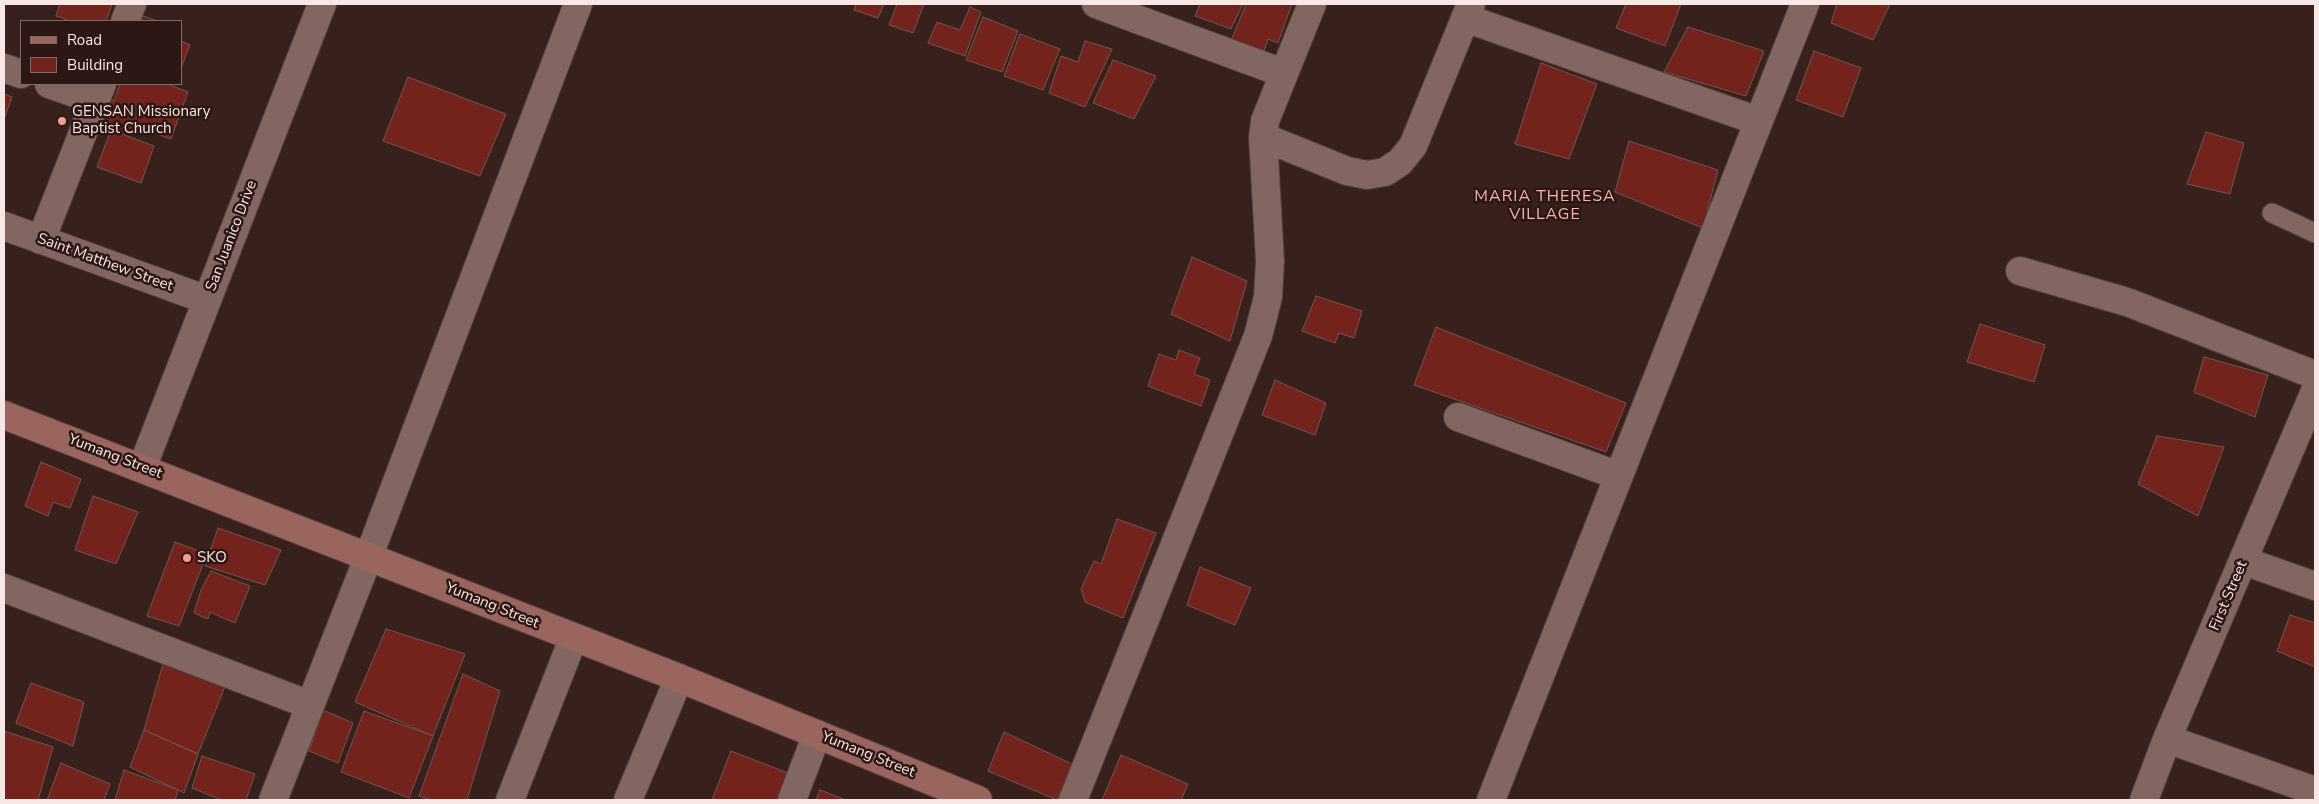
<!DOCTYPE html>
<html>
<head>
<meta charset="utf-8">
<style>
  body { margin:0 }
  #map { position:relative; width:2319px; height:804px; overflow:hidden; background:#38211d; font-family:"Nunito Sans",sans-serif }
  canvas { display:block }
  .frame { position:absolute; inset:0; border:5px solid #f8e7e4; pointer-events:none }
  .legend { position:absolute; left:20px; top:20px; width:162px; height:65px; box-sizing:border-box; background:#2d1714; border:1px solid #7e6a67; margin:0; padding:6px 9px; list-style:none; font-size:15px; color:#f8e7e4 }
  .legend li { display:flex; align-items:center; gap:10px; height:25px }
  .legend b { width:25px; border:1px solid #7e6a67 }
</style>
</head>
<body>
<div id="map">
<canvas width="2319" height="804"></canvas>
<div class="frame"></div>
<ul class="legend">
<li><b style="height:6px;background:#9a655f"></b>Road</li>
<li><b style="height:14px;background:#74231c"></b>Building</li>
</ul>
</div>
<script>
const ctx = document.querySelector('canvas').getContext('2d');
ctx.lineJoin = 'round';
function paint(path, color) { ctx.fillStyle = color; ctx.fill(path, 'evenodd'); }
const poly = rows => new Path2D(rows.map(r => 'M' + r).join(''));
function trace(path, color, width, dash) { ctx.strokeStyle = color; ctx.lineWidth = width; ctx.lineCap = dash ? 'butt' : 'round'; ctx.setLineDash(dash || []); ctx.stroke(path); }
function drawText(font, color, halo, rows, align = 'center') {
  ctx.font = font + ' "Nunito Sans",sans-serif'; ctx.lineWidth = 5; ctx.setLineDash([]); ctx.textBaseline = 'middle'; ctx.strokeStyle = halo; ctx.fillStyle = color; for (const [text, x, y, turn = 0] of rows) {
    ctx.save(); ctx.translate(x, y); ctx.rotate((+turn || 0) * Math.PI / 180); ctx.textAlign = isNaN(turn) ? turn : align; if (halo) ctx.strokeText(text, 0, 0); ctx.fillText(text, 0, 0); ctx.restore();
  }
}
const building = poly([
  [60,4,112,4,106,21,70,21,56,16,60,4],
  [856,4,884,4,878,18,854,10,856,4],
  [897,4,924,4,913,33,889,25,897,4],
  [1200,4,1243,4,1231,29,1195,16,1200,4],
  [1246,4,1292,4,1278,43,1268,39,1263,54,1231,41,1246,4],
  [1626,4,1681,4,1665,46,1616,28,1626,4],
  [1837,4,1890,4,1873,40,1831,23,1837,4],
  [970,7,981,12,965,56,928,43,937,22,960,30,970,7],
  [140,15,158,21,138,21,140,15],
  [983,17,1018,31,1002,72,966,60,983,17],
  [1688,27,1764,51,1746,96,1664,72,1688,27],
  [1020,34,1060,49,1043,90,1004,76,1020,34],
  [181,41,190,45,181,68,181,41],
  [1085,41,1112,49,1085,107,1049,93,1061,56,1078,62,1085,41],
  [1814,51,1861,68,1843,117,1796,100,1814,51],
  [1113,60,1156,76,1134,119,1093,103,1113,60],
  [1541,63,1597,84,1569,159,1515,144,1541,63],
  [408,77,506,114,480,176,383,141,408,77],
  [120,84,167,84,188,92,171,139,136,126,132,135,98,122,107,98,114,101,120,84],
  [4,94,12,97,4,119,4,94],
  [111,130,154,146,141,183,97,167,111,130],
  [2206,132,2244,143,2230,194,2187,184,2206,132],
  [1629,141,1718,170,1703,228,1615,192,1629,141],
  [1192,257,1247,281,1230,341,1171,314,1192,257],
  [1316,296,1362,311,1354,338,1339,333,1335,343,1302,331,1316,296],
  [1980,324,2045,345,2034,382,1967,362,1980,324],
  [1436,327,1626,403,1606,452,1414,385,1436,327],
  [1179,350,1200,358,1194,374,1210,380,1201,406,1148,386,1159,354,1176,360,1179,350],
  [2204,357,2268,375,2255,417,2194,392,2204,357],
  [1275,380,1326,403,1315,435,1262,415,1275,380],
  [2157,436,2224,447,2198,516,2138,484,2157,436],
  [41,462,81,479,70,508,53,502,48,516,25,506,41,462],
  [93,496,138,512,116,564,75,550,93,496],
  [1117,519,1156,533,1123,618,1085,602,1081,589,1094,561,1101,564,1117,519],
  [218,528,281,550,265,585,205,566,218,528],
  [175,542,207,554,179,626,147,616,175,542],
  [1200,567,1251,588,1235,625,1187,605,1200,567],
  [211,571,250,586,235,623,210,612,208,619,194,613,201,590,211,571],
  [2290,615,2315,623,2315,667,2277,651,2290,615],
  [386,629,465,654,433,736,355,702,386,629],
  [163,664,226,684,198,754,144,730,163,664],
  [463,674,500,691,467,800,431,800,419,796,463,674],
  [31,683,84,702,73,746,16,723,31,683],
  [323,710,353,723,338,763,309,751,323,710],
  [364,711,433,736,409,798,341,772,364,711],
  [144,730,198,754,184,793,130,767,144,730],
  [4,731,53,747,38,800,4,800,4,731],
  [1004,732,1072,764,1057,800,988,771,1004,732],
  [731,751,788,773,778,800,712,800,731,751],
  [1121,755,1188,784,1181,800,1102,800,1121,755],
  [202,756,255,774,246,800,221,800,192,788,202,756],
  [61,763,110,784,104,800,47,800,61,763],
  [124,770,178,790,175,800,115,800,124,770],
  [820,790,846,800,816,800,820,790]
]);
paint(building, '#74231c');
trace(building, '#715652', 1);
const lane = poly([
  [2272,213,2315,233]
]);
const street = poly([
  [1096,4,1283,73],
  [1465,18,1758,121],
  [125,21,132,4],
  [4,68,21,74],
  [49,84,95,100],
  [1263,137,1347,171,1367,175,1385,172,1400,162,1413,146,1471,4],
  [4,226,207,300],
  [41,240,102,84],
  [2020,271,2127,302,2315,375],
  [1458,417,1619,476],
  [142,468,322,4],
  [2244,561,2315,586],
  [4,588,310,705],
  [2167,739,2315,791],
  [273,800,368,558,578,4],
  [510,800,573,639],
  [628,800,679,678],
  [792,800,817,734],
  [1073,800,1258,336,1268,297,1270,261,1263,137,1265,121,1312,4],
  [1491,800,1805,4],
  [2144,800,2167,739,2315,391]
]);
const secondary = poly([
  [4,415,679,678,978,800]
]);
trace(lane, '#523e3c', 21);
trace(street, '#523e3c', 30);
trace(secondary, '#523e3c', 30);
trace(lane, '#826662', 19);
trace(street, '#826662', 28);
trace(secondary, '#9a655f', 28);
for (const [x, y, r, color] of [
  [62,121,5,"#f59c90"],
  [187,558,5,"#f59c90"]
]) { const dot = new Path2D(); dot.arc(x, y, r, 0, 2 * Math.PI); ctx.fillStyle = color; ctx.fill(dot); trace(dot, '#2d1714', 2); }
drawText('15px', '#f8e7e4', '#2d1714', [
  ["GENSAN Missionary",72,112],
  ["Baptist Church",72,129],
  ["SKO",197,558]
], 'left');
drawText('15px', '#f8e7e4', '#2d1714', [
  ["San Juanico Drive",232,236,-69],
  ["Saint Matthew Street",105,263,20],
  ["Yumang Street",115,457,21],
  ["First Street",2229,596,-67],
  ["Yumang Street",492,606,22],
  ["Yumang Street",868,755,22]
]);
ctx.letterSpacing = '1px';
drawText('16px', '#f8b5ab', '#2d1714', [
  ["MARIA THERESA",1545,197],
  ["VILLAGE",1545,215]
]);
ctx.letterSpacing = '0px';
</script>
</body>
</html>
